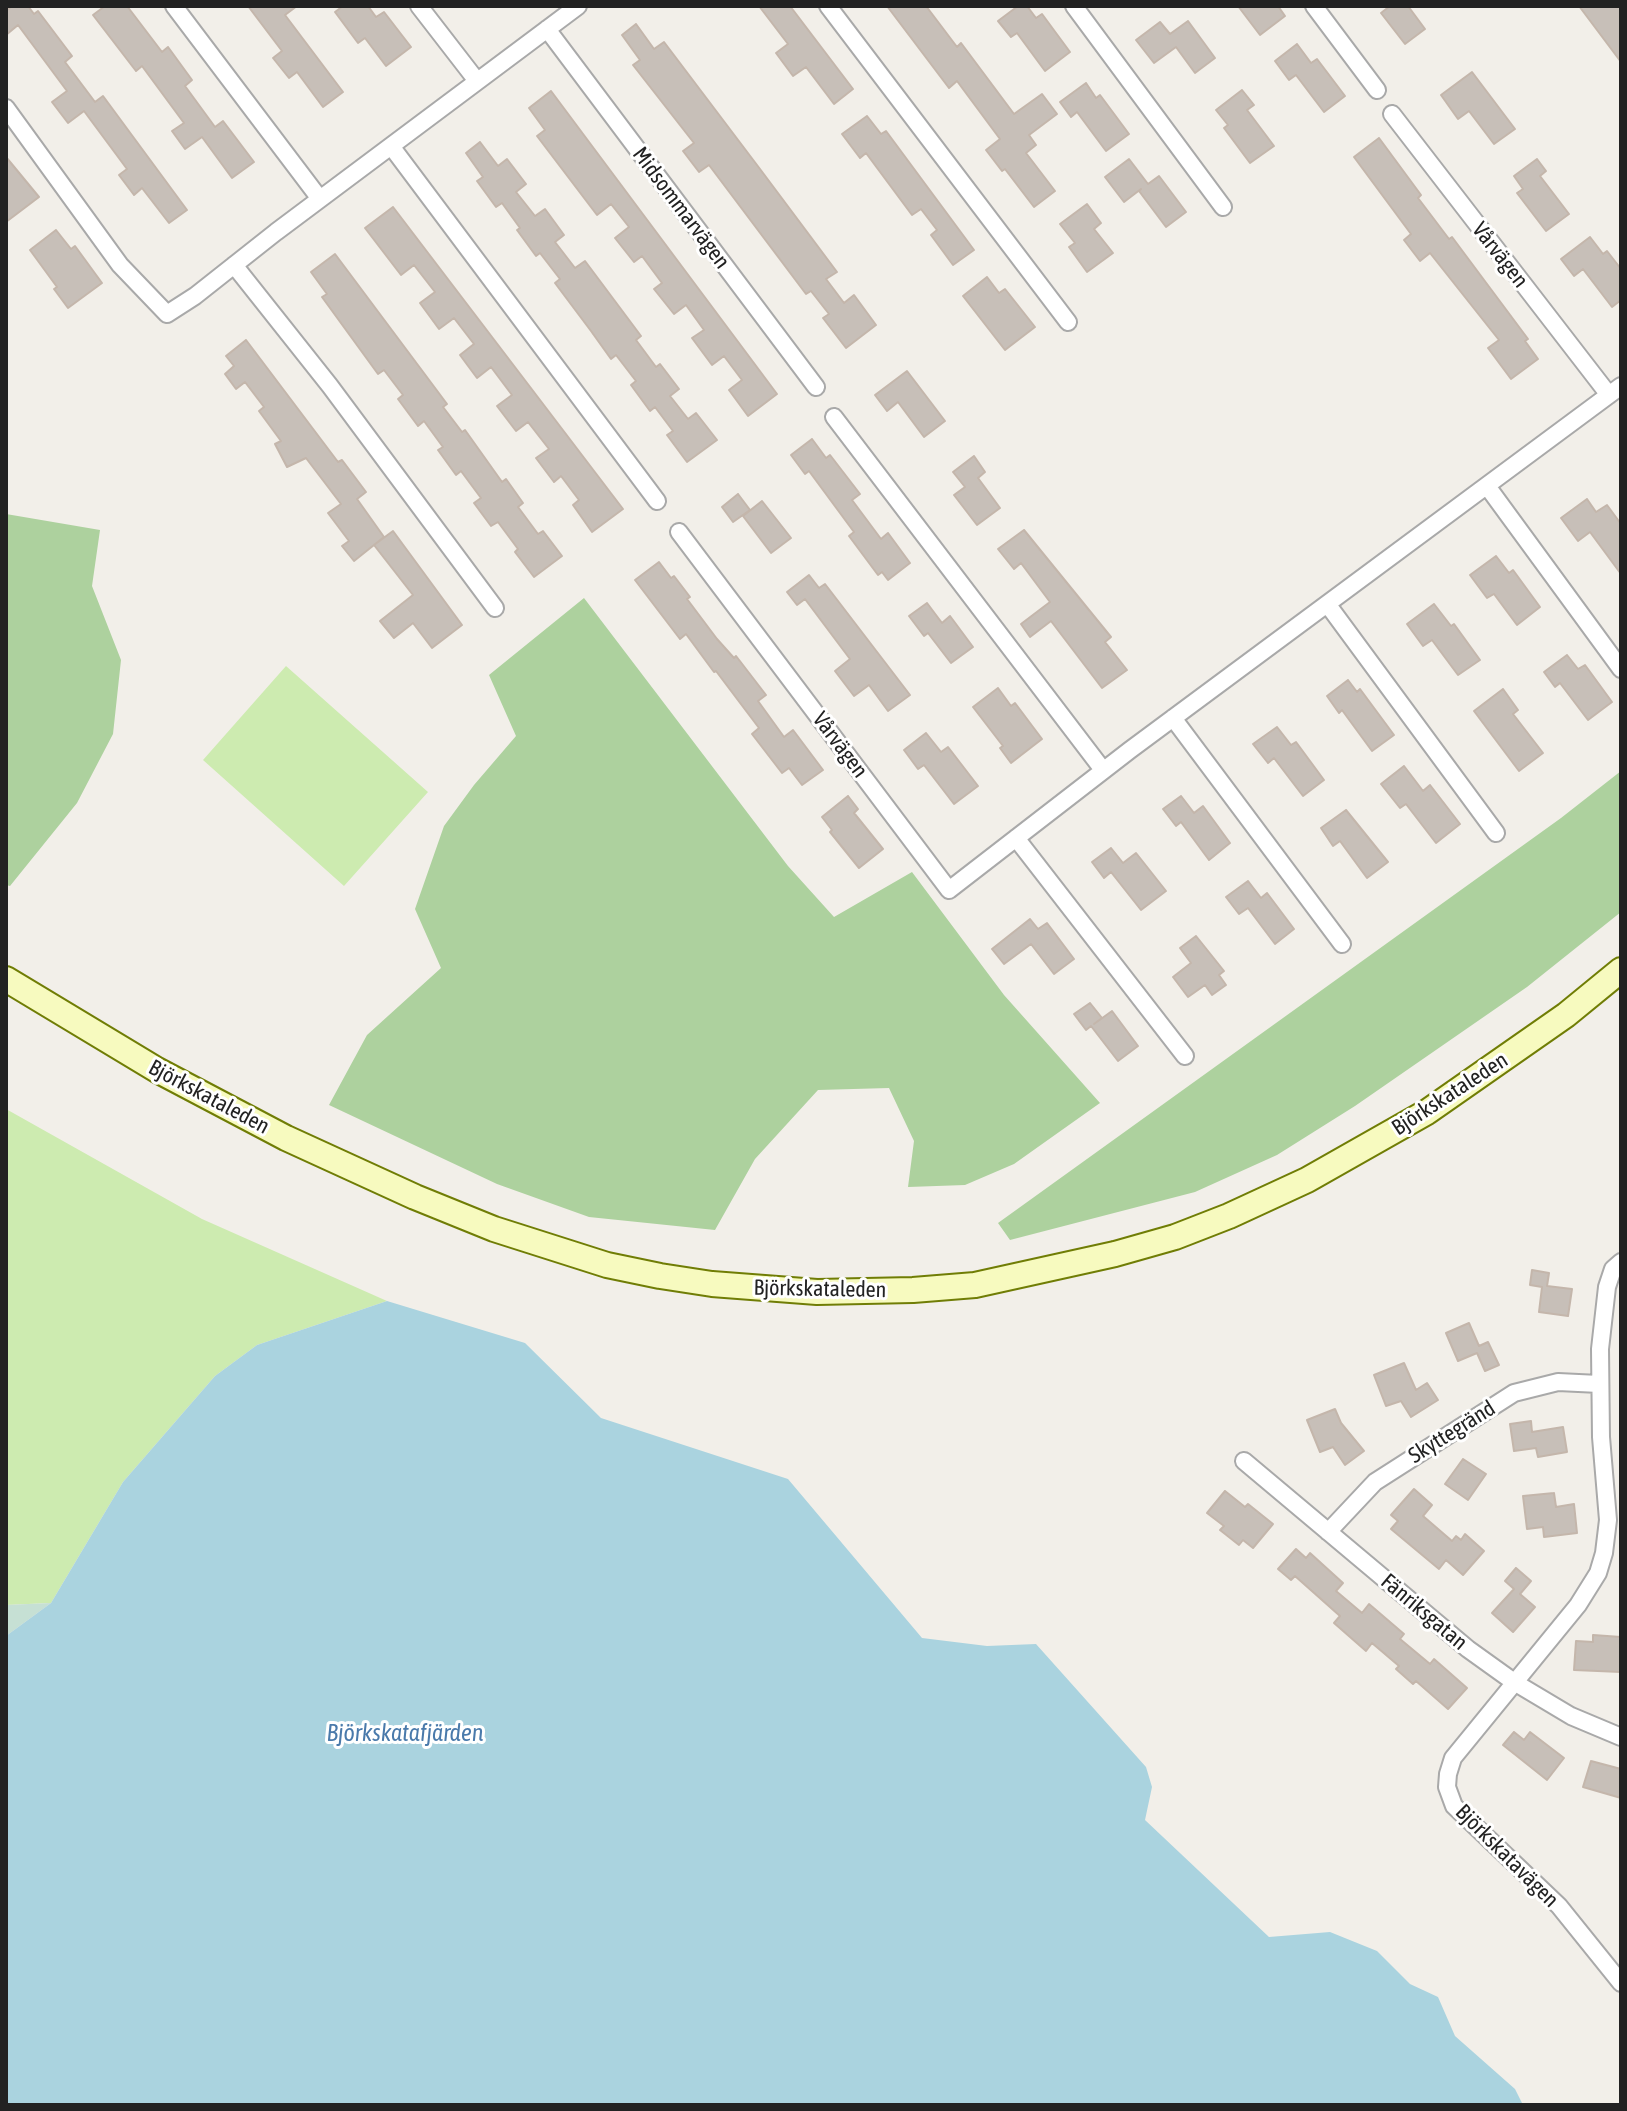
<!DOCTYPE html>
<html>
<head>
<meta charset="utf-8">
<style>
  body { margin:0 }
  #map { position:relative; width:1627px; height:2111px; overflow:hidden; background:#f2efe9; font-family:"Asap Condensed",sans-serif }
  canvas { display:block }
  .frame { position:absolute; inset:0; border:8px solid #222; pointer-events:none }
</style>
</head>
<body>
<div id="map">
<canvas width="1627" height="2111"></canvas>
<div class="frame"></div>
</div>
<script>
const ctx = document.querySelector('canvas').getContext('2d');
ctx.lineJoin = 'round';
function paint(path, color) { ctx.fillStyle = color; ctx.fill(path, 'evenodd'); }
const poly = rows => new Path2D(rows.map(r => 'M' + r).join(''));
function trace(path, color, width, dash) { ctx.strokeStyle = color; ctx.lineWidth = width; ctx.lineCap = dash ? 'butt' : 'round'; ctx.setLineDash(dash || []); ctx.stroke(path); }
function drawText(font, color, halo, rows, align = 'center') {
  ctx.font = font + ' "Asap Condensed",sans-serif'; ctx.lineWidth = 6; ctx.setLineDash([]); ctx.textBaseline = 'middle'; ctx.strokeStyle = halo; ctx.fillStyle = color; for (const [text, x, y, turn = 0] of rows) {
    ctx.save(); ctx.translate(x, y); ctx.rotate((+turn || 0) * Math.PI / 180); ctx.textAlign = isNaN(turn) ? turn : align; if (halo) ctx.strokeText(text, 0, 0); ctx.fillText(text, 0, 0); ctx.restore();
  }
}
paint(poly([
  [286,666,428,792,344,886,203,760],
  [6,1109,202,1219,387,1301,257,1345,215,1376,123,1482,51,1603,6,1605]
]), '#cdebb0');
paint(poly([
  [6,514,100,530,92,586,121,660,113,734,77,803,10,886,6,885],
  [584,598,788,866,834,917,912,872,1004,995,1100,1103,1014,1164,965,1185,908,1187,914,1141,889,1088,818,1090,755,1159,715,1230,589,1217,497,1184,329,1105,367,1035,441,968,415,909,444,826,474,785,516,736,489,675],
  [1621,771,1621,912,1527,987,1355,1106,1277,1155,1195,1192,1010,1240,998,1223,1561,818]
]), '#add19e');
paint(poly([
  [51,1603,6,1636,6,1605]
]), '#c6e0d4');
paint(poly([
  [387,1301,525,1343,601,1418,788,1479,922,1638,987,1646,1036,1644,1146,1767,1152,1787,1145,1820,1269,1937,1330,1932,1377,1951,1410,1984,1438,1997,1455,2036,1515,2089,1523,2105,6,2105,6,1636,51,1603,123,1482,215,1376,257,1345]
]), '#aad3df');
const building = poly([
  [12,6,28,6,34,14,38,11,72,56,65,62,95,102,103,96,187,210,169,223,142,188,134,195,119,175,127,169,84,111,68,123,52,102,67,91,18,25,6,35,6,11,12,6],
  [105,6,127,6,162,52,168,47,192,80,185,86,215,127,223,121,254,162,232,178,202,137,185,149,172,131,184,123,142,66,136,71,93,15,105,6],
  [248,6,297,6,285,15,343,92,323,107,297,72,289,78,273,58,282,51,248,6],
  [343,6,368,6,376,17,384,12,411,47,386,66,365,38,358,43,335,12,343,6],
  [759,6,790,6,853,89,834,104,806,67,793,76,776,53,788,44,759,6],
  [887,6,926,6,957,47,961,43,1014,114,1042,94,1057,114,1029,135,1036,145,1026,153,1055,191,1034,207,1005,169,1002,171,986,150,1000,139,957,81,949,88,887,6],
  [1018,6,1027,6,1036,18,1042,14,1070,52,1045,71,1017,33,1011,37,998,21,1018,6],
  [1238,6,1278,6,1285,16,1260,35,1238,6],
  [1390,6,1408,6,1425,29,1405,44,1381,13,1390,6],
  [1579,6,1621,6,1621,62,1579,6],
  [1188,21,1215,58,1195,73,1176,47,1154,63,1136,40,1160,22,1170,34,1188,21],
  [636,24,654,49,664,42,760,169,837,272,826,279,844,303,854,295,876,325,846,348,823,318,829,314,811,291,806,294,709,165,699,172,683,151,694,143,633,65,640,60,622,35,636,24],
  [1297,44,1311,63,1317,59,1345,96,1324,112,1296,75,1289,80,1275,61,1297,44],
  [1472,72,1515,129,1494,144,1469,111,1458,119,1441,95,1472,72],
  [1086,83,1096,98,1100,95,1129,134,1106,151,1077,112,1071,117,1060,102,1086,83],
  [1242,90,1254,105,1247,110,1274,146,1250,163,1224,128,1228,125,1216,110,1242,90],
  [551,91,777,394,748,416,729,390,742,380,724,356,712,365,692,338,704,330,686,305,674,314,654,289,662,283,642,256,634,262,615,238,629,227,611,204,597,215,537,136,545,130,529,108,551,91],
  [867,116,881,134,886,131,974,250,953,265,931,235,937,230,921,209,912,215,866,153,860,158,842,134,867,116],
  [1379,138,1421,195,1418,198,1449,239,1452,237,1528,339,1525,341,1538,359,1511,379,1488,348,1499,340,1430,253,1420,261,1404,240,1411,234,1354,157,1379,138],
  [480,142,498,166,507,159,526,184,516,192,535,216,545,209,564,235,555,242,575,268,585,261,641,336,636,340,656,367,660,364,679,389,670,396,688,419,696,413,717,440,687,462,667,435,673,431,655,407,650,411,631,385,636,381,616,355,611,359,591,331,555,283,560,279,540,253,536,256,517,230,520,228,502,203,496,207,477,181,483,177,466,153,480,142],
  [6,157,39,197,6,222,6,157],
  [1129,159,1148,184,1159,176,1186,212,1166,227,1139,191,1141,189,1124,202,1105,177,1129,159],
  [1537,159,1546,171,1540,176,1569,214,1546,231,1517,193,1523,189,1514,176,1537,159],
  [1087,204,1101,223,1094,229,1113,253,1087,272,1069,247,1075,243,1060,224,1087,204],
  [393,207,623,509,592,532,573,505,579,500,561,476,554,482,536,458,549,449,528,422,516,431,497,406,512,395,491,367,477,378,460,355,474,344,454,318,439,329,420,303,435,292,414,265,401,275,365,228,393,207],
  [56,230,71,249,75,246,102,283,68,308,54,289,57,287,30,250,56,230],
  [1590,237,1603,254,1607,251,1621,269,1621,300,1612,307,1583,269,1574,276,1561,259,1590,237],
  [335,254,447,404,443,407,462,432,465,430,502,482,506,479,523,503,518,507,538,534,543,531,562,556,534,577,515,552,518,549,498,522,491,526,474,503,481,498,461,471,456,475,438,450,443,447,424,421,418,426,398,399,403,395,384,370,378,374,322,297,327,294,311,272,335,254],
  [987,277,999,293,1005,289,1035,327,1005,350,963,296,987,277],
  [246,340,338,462,342,460,366,492,357,499,384,537,374,545,393,531,462,625,432,648,413,623,394,638,380,621,413,595,374,545,354,561,342,546,349,541,328,513,341,504,306,458,287,467,275,444,281,441,259,411,264,407,245,382,236,389,225,374,234,366,226,356,246,340],
  [907,371,945,421,924,437,898,402,887,411,875,395,907,371],
  [812,439,826,458,830,455,860,494,852,500,881,539,888,533,910,563,888,580,882,572,878,575,849,536,854,532,809,471,805,474,791,455,812,439],
  [974,456,985,472,978,478,1000,508,977,525,954,495,965,487,953,472,974,456],
  [738,494,750,510,733,522,722,507,738,494],
  [1587,499,1596,512,1607,505,1621,524,1621,574,1590,532,1578,541,1561,518,1587,499],
  [762,501,791,538,771,553,743,516,762,501],
  [1024,530,1111,637,1105,642,1127,670,1102,688,1051,621,1030,637,1021,624,1050,602,1021,563,1014,569,998,549,1024,530],
  [1496,556,1509,573,1513,570,1540,607,1517,625,1494,594,1487,598,1470,575,1496,556],
  [659,562,671,578,674,576,690,597,687,599,717,639,734,658,736,656,766,695,758,701,784,737,793,730,823,770,802,785,789,768,782,773,752,734,759,728,716,671,714,672,686,634,680,639,635,580,659,562],
  [809,575,819,588,825,584,910,695,888,711,869,685,854,696,835,671,850,659,805,599,797,605,787,592,809,575],
  [927,603,942,623,950,616,973,647,951,663,928,633,924,636,909,616,927,603],
  [1434,604,1451,626,1454,624,1480,660,1458,675,1432,640,1423,646,1407,624,1434,604],
  [1567,655,1578,669,1585,665,1612,702,1588,720,1560,683,1555,687,1544,672,1567,655],
  [1348,680,1357,692,1360,689,1394,735,1372,751,1342,710,1339,713,1327,696,1348,680],
  [998,688,1011,706,1015,703,1042,739,1011,763,1000,748,1003,746,973,707,998,688],
  [1503,689,1518,710,1513,714,1543,753,1519,771,1474,711,1503,689],
  [1277,727,1291,745,1296,742,1324,780,1303,796,1274,758,1268,763,1253,744,1277,727],
  [926,733,941,752,948,747,978,786,954,804,924,765,918,769,904,750,926,733],
  [1404,766,1423,791,1430,785,1460,824,1436,843,1406,804,1400,808,1381,784,1404,766],
  [848,796,858,809,854,813,883,849,859,868,830,832,832,830,822,817,848,796],
  [1181,796,1194,813,1203,806,1230,843,1209,860,1181,822,1176,826,1163,809,1181,796],
  [1346,810,1388,862,1367,878,1340,841,1333,846,1321,828,1346,810],
  [1111,848,1123,863,1136,853,1166,891,1141,910,1111,872,1104,878,1092,862,1111,848],
  [1248,881,1261,898,1267,893,1294,929,1275,944,1248,908,1239,914,1226,897,1248,881],
  [1030,919,1038,929,1047,923,1074,959,1054,974,1031,944,1004,964,992,949,1030,919],
  [1196,936,1224,971,1219,975,1226,985,1212,995,1205,985,1188,997,1173,977,1191,963,1180,948,1196,936],
  [1090,1003,1102,1018,1094,1024,1112,1011,1138,1046,1118,1061,1091,1026,1086,1030,1074,1014,1090,1003],
  [1532,1270,1549,1273,1547,1286,1572,1289,1568,1316,1539,1312,1542,1287,1530,1285,1532,1270],
  [1469,1323,1479,1346,1488,1342,1499,1365,1485,1371,1477,1353,1458,1361,1446,1333,1469,1323],
  [1404,1363,1416,1390,1427,1383,1438,1400,1411,1417,1401,1401,1386,1406,1374,1375,1404,1363],
  [1335,1409,1341,1423,1364,1451,1345,1465,1333,1447,1320,1452,1307,1420,1335,1409],
  [1531,1421,1532,1432,1563,1427,1567,1452,1538,1457,1536,1448,1514,1451,1510,1424,1531,1421],
  [1463,1459,1486,1474,1468,1500,1445,1484,1463,1459],
  [1414,1489,1432,1505,1423,1516,1452,1541,1456,1536,1461,1540,1465,1534,1484,1551,1463,1575,1446,1560,1439,1569,1391,1529,1398,1521,1391,1515,1414,1489],
  [1225,1491,1245,1507,1248,1504,1273,1524,1253,1548,1243,1540,1239,1545,1220,1530,1224,1526,1207,1513,1225,1491],
  [1554,1493,1556,1507,1574,1504,1577,1533,1544,1537,1543,1527,1527,1529,1523,1496,1554,1493],
  [1296,1549,1306,1558,1310,1553,1343,1583,1336,1591,1362,1613,1369,1604,1404,1634,1400,1639,1430,1664,1434,1659,1467,1688,1448,1709,1416,1681,1413,1684,1396,1669,1399,1666,1372,1643,1366,1651,1334,1623,1340,1616,1295,1576,1291,1580,1278,1569,1296,1549],
  [1516,1568,1531,1581,1520,1594,1535,1607,1513,1632,1492,1613,1514,1589,1505,1581,1516,1568],
  [1593,1635,1621,1637,1621,1672,1574,1670,1576,1641,1593,1642,1593,1635],
  [1514,1732,1524,1740,1530,1732,1564,1758,1547,1780,1503,1745,1514,1732],
  [1591,1761,1621,1769,1621,1798,1583,1787,1591,1761]
]);
paint(building, '#c7bfb8');
trace(building, '#c4b6ab', 2);
const minor = poly([
  [174,6,320,199],
  [419,6,477,81],
  [828,6,1068,322],
  [1074,6,1223,207],
  [1314,6,1377,90],
  [547,29,816,387],
  [6,108,120,265,167,314,195,296,276,232,578,6],
  [1392,114,1609,395],
  [391,146,657,501],
  [234,265,330,386,495,608],
  [834,417,1103,770],
  [1487,486,1621,669],
  [679,532,949,890,1130,750,1621,386],
  [1328,605,1496,833],
  [1173,718,1342,944],
  [1016,838,1185,1056],
  [1621,1262,1613,1269,1607,1287,1600,1349,1601,1437,1608,1520,1604,1553,1598,1573,1578,1605,1453,1758,1448,1774,1447,1787,1454,1806,1559,1906,1621,1983],
  [1244,1461,1468,1649,1514,1682,1571,1716,1621,1737],
  [1328,1532,1375,1482,1514,1393,1558,1382,1599,1384]
]);
const secondary = poly([
  [6,979,157,1070,286,1138,415,1197,494,1229,607,1265,660,1276,712,1284,817,1292,913,1290,975,1285,1115,1254,1175,1237,1229,1216,1307,1180,1427,1112,1566,1015,1621,970]
]);
trace(minor, '#a9a9a9', 20);
trace(secondary, '#707d05', 28);
trace(minor, '#fff', 16);
trace(secondary, '#f7fabf', 24);
drawText('22px', '#222', '#fff', [
  ["Midsommarvägen",681,208,53],
  ["Vårvägen",1500,255,52],
  ["Vårvägen",840,745,53],
  ["Björkskataleden",1450,1094,-33],
  ["Björkskataleden",209,1097,28],
  ["Björkskataleden",820,1289,1],
  ["Skyttegränd",1452,1432,-32],
  ["Fänriksgatan",1424,1612,40],
  ["Björkskatavägen",1507,1856,45]
]);
drawText('italic 24px', '#4a7aab', '#fff', [
  ["Björkskatafjärden",405,1733]
]);
</script>
</body>
</html>
